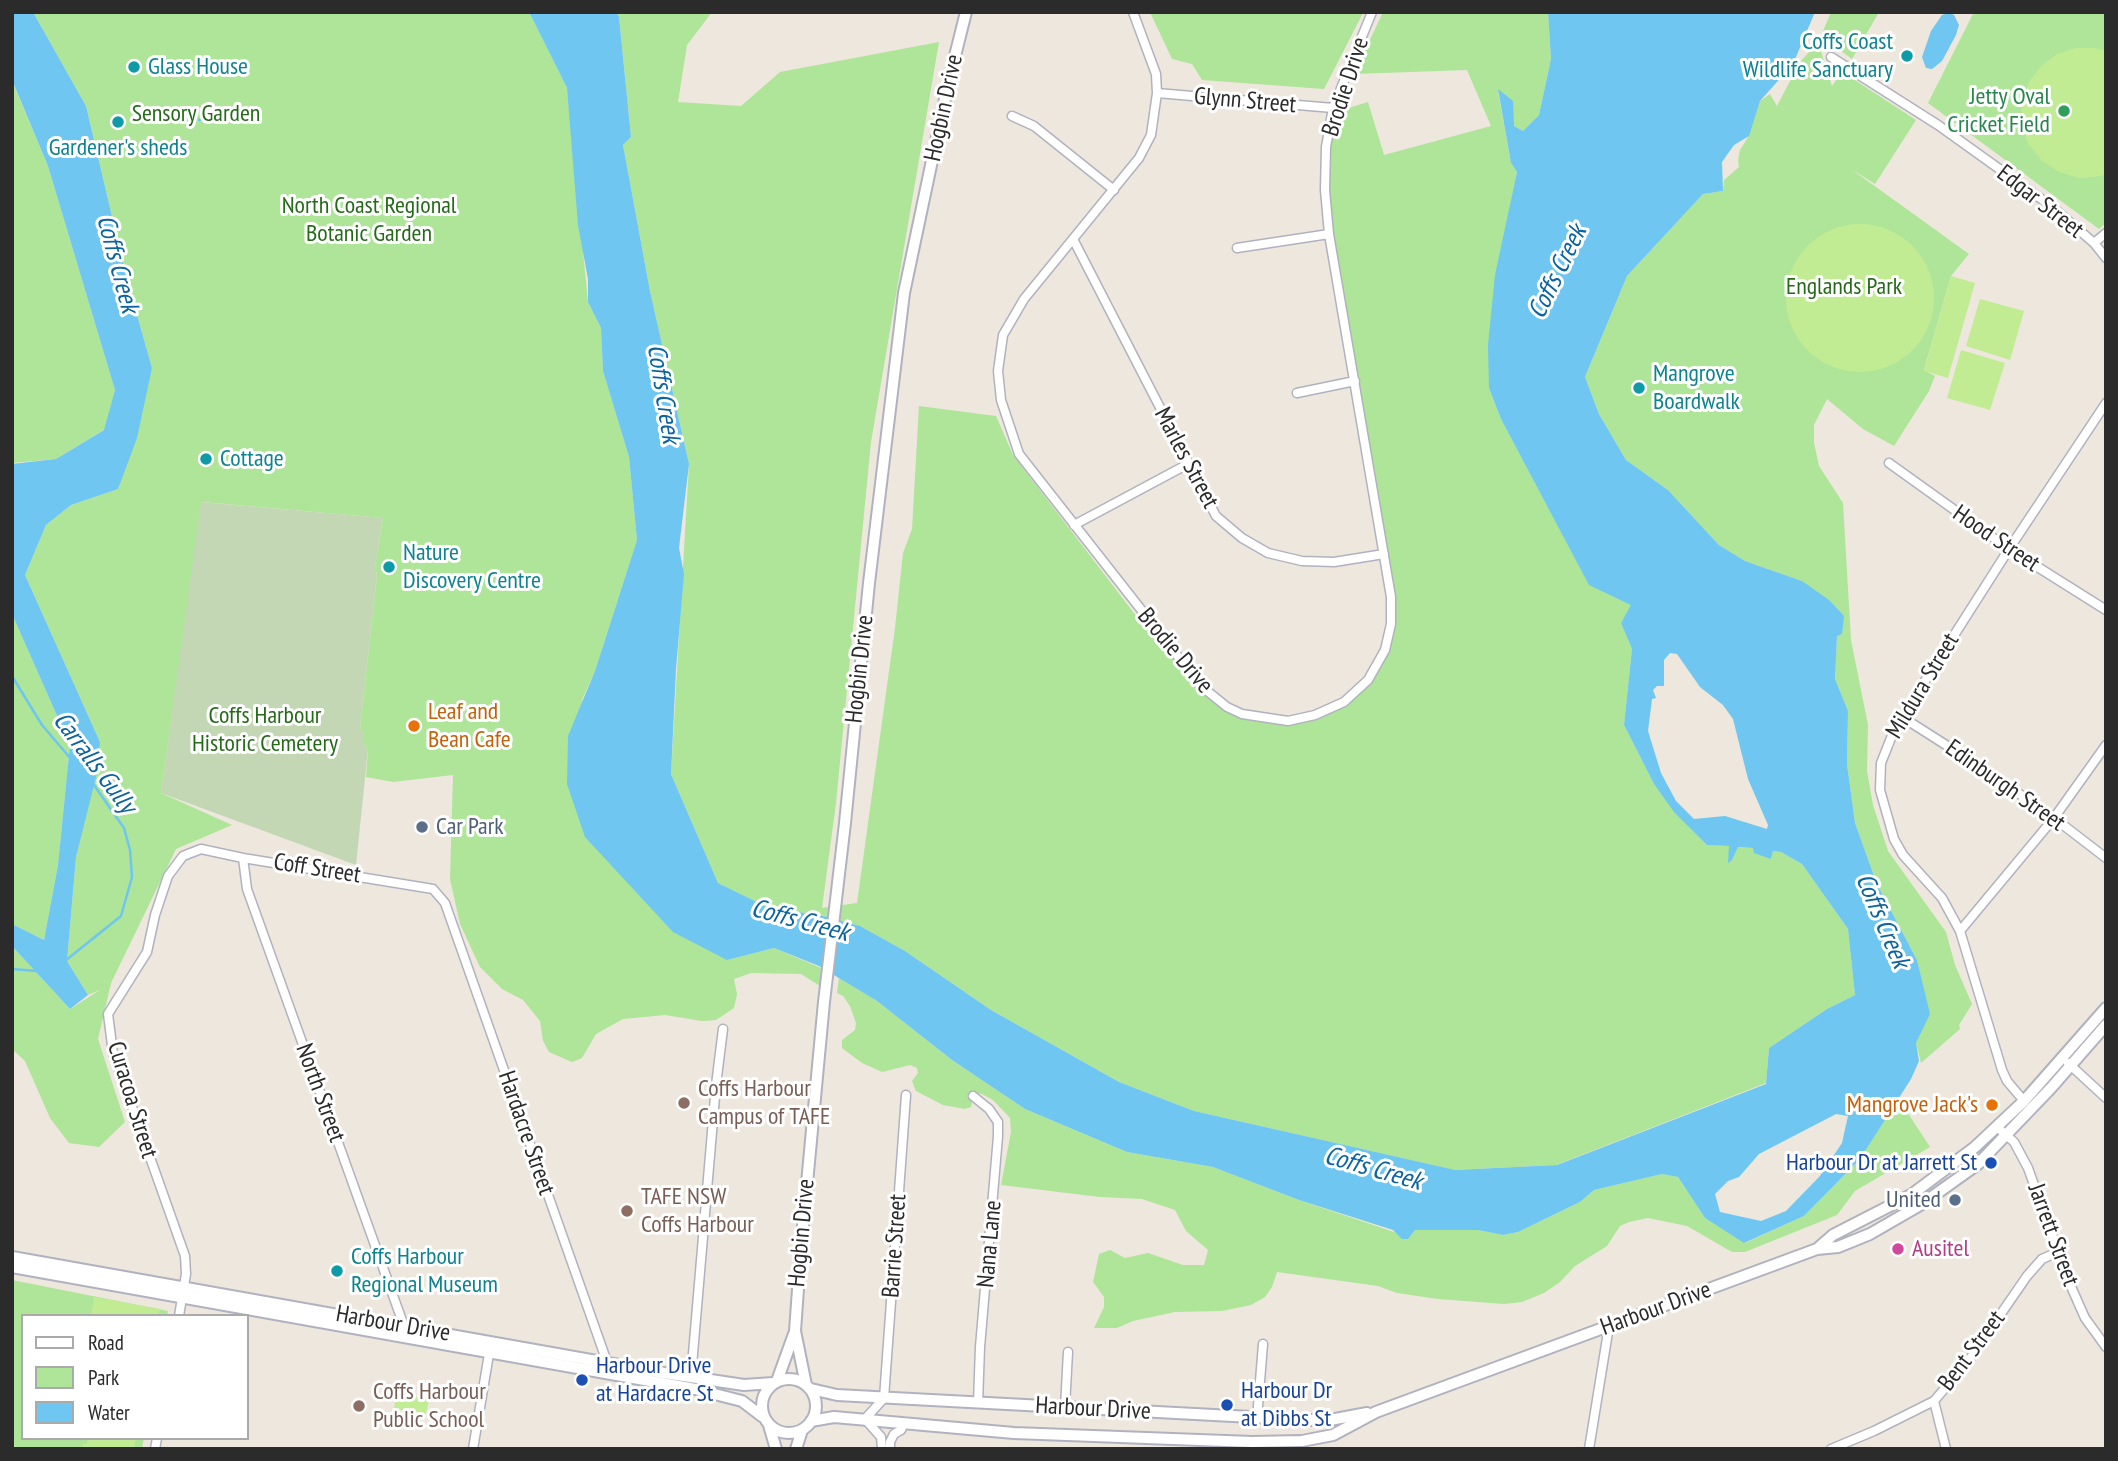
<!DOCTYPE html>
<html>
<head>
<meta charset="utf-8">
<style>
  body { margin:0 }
  #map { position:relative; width:2118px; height:1461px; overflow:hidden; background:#ede7dd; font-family:"PT Sans Narrow",sans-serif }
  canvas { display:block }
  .frame { position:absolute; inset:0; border:14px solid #2b2b2b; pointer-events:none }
  .legend { position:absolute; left:21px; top:1314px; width:228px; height:126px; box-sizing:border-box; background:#fff; border:2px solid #aaa; margin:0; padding:9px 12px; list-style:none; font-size:21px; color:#2b2b2b }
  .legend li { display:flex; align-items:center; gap:14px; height:35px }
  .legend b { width:35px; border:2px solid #aaa }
</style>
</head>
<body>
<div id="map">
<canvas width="2118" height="1461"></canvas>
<div class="frame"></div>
<ul class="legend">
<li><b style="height:9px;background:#fff"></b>Road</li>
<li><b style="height:19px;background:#aee598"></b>Park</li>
<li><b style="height:19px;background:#6ec6f1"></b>Water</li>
</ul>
</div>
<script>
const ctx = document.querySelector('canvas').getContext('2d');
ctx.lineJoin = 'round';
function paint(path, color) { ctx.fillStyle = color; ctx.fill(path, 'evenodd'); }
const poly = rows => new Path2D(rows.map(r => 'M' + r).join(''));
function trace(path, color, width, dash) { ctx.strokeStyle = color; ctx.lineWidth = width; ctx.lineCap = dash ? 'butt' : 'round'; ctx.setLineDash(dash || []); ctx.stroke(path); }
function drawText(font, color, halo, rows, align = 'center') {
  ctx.font = font + ' "PT Sans Narrow",sans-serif'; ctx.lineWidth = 6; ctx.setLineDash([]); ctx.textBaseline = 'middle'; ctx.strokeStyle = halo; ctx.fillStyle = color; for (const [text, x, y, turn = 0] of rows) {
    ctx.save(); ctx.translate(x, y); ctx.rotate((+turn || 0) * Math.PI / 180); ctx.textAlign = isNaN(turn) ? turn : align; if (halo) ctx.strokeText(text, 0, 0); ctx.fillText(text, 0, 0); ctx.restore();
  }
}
paint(poly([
  [33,12,529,12,567,88,588,302,601,328,603,371,629,457,637,540,595,671,582,700,727,960,774,948,821,968,820,986,801,974,751,973,734,979,737,994,734,1008,716,1020,702,1021,665,1015,623,1019,596,1034,582,1058,572,1062,549,1052,543,1041,540,1021,523,1000,502,989,480,967,460,924,450,879,453,775,393,782,366,777,368,749,364,744,364,734,360,728,377,575,375,567,383,518,202,502,161,793,232,825,176,849,111,983,98,1039,125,1122,99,1147,69,1143,50,1118,25,1061,12,1049,12,946,70,1009,100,990,88,995,67,961,76,857,100,742,25,575,46,525,71,505,118,489,152,368,126,276,86,106],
  [616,12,712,12,687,45,678,102,741,106,780,72,939,42,871,442,836,803,822,908,857,903,895,628,903,553,912,529,919,406,996,416,1013,455,1153,638,1227,707,1288,721,1344,702,1368,680,1385,650,1391,597,1329,234,1326,147,1342,110,1368,102,1384,155,1491,126,1467,70,1354,74,1383,12,1548,12,1551,59,1539,115,1523,131,1514,126,1498,91,1511,163,1517,172,1507,223,1489,388,1501,419,1589,584,1632,605,1621,623,1632,649,1624,725,1654,784,1675,812,1707,845,1729,846,1732,860,1737,847,1754,848,1771,859,1773,851,1781,852,1802,864,1848,929,1855,995,1827,1009,1769,1048,1766,1083,1556,1165,1454,1170,1194,1111,1119,1082,991,1010,905,951,860,926,819,915,769,908,718,883,671,774,689,464,650,291,623,145,631,137,619,17],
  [1150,12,1362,12,1363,13,1324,89,1202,80,1192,64,1172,59],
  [1831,12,1879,12,1852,59,1821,36],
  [1974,12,2106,12,2106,223,2099,229,1928,103],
  [1818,42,1832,86,1837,79,1847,75,1916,120,1875,184,1851,169,1969,254,1951,276,1924,370,1935,376,1929,391,1894,446,1863,429,1827,399,1814,425,1814,443,1819,466,1843,503,1851,640,1868,725,1867,771,1873,805,1888,851,1946,932,1955,965,1972,1004,1959,1025,1960,1029,1921,1063,1916,1043,1929,1014,1917,960,1877,884,1855,823,1847,764,1848,711,1835,679,1837,636,1802,581,1745,561,1719,545,1668,490,1626,460,1599,414,1585,377,1627,276,1703,194,1723,191,1724,180,1739,167,1738,160,1740,150,1747,139,1760,101,1770,94,1777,106,1800,62],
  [12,81,48,166,115,390,105,429,56,459,12,463],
  [12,614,70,745,58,865,44,940,12,924],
  [839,978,877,1001,952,1060,1025,1109,1127,1152,1213,1167,1299,1200,1397,1233,1410,1235,1415,1230,1478,1230,1503,1235,1518,1232,1580,1202,1594,1190,1662,1174,1678,1177,1705,1218,1745,1243,1804,1216,1860,1159,1898,1098,1930,1147,1855,1191,1837,1215,1745,1252,1732,1252,1687,1226,1648,1218,1629,1222,1620,1226,1607,1246,1575,1266,1560,1282,1544,1293,1522,1302,1504,1304,1438,1299,1397,1293,1378,1286,1277,1272,1272,1287,1265,1297,1251,1305,1222,1311,1175,1312,1133,1321,1117,1328,1094,1328,1104,1307,1104,1297,1093,1282,1099,1254,1110,1250,1125,1258,1148,1253,1183,1265,1204,1265,1208,1250,1186,1231,1175,1210,1142,1199,1100,1197,1001,1185,1011,1132,1010,1118,993,1100,982,1094,974,1093,971,1107,965,1109,943,1105,916,1091,912,1081,918,1073,917,1068,910,1065,882,1072,862,1063,842,1048,842,1040,855,1030,856,1023,850,1006,843,996,837,993],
  [12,1280,168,1311,167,1316,23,1316,23,1438,144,1438,142,1449,12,1449]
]), '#aee598');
paint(poly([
  [201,502,383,518,375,567,377,575,360,728,364,734,364,744,368,749,356,865,161,793]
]), '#c3d7b4');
paint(poly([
  [2076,48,2095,48,2106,51,2106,174,2101,176,2079,178,2059,172,2041,160,2028,143,2021,122,2022,101,2030,80,2042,65,2057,54],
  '1786 298a74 74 0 1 1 148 0a74 74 0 1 1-148 0Z',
  [1951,276,1975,283,1948,378,1924,371],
  [1980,299,2024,311,2010,360,1966,346],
  [1961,350,2005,363,1990,410,1947,398],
  [94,1297,160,1309,158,1316,91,1316],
  [396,1394,429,1399,426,1414,394,1409],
  [88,1438,136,1438,134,1449,82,1449,83,1444,87,1444]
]), '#c1ec94');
paint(poly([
  [12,12,33,12,86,106,126,276,152,368,137,438,118,489,71,505,46,525,25,575,100,742,97,773,76,857,67,961,88,995,70,1009,12,946,12,924,44,940,58,865,70,745,12,614,12,464,56,459,104,430,115,390,48,166,12,80],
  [529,12,616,12,619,17,631,137,623,145,650,291,689,464,679,548,684,574,676,669,671,774,718,883,769,908,819,915,860,926,905,951,991,1010,1119,1082,1194,1111,1455,1170,1557,1165,1766,1084,1769,1048,1827,1009,1855,995,1848,929,1802,864,1781,852,1773,851,1771,859,1754,853,1753,848,1738,847,1732,860,1728,863,1729,846,1707,845,1674,812,1654,784,1624,725,1632,649,1621,623,1631,605,1589,585,1501,419,1489,388,1488,345,1495,275,1517,172,1511,163,1498,89,1513,101,1514,126,1523,131,1539,115,1551,59,1548,12,1815,12,1793,64,1760,101,1749,136,1734,145,1722,162,1723,191,1703,194,1627,276,1585,377,1599,414,1626,460,1668,490,1719,545,1745,561,1802,581,1829,600,1844,616,1842,634,1837,636,1835,679,1848,711,1847,764,1855,823,1877,884,1917,960,1930,1014,1916,1043,1919,1061,1911,1079,1860,1159,1804,1216,1744,1243,1705,1218,1678,1177,1662,1174,1594,1190,1580,1202,1518,1232,1503,1235,1478,1230,1415,1230,1408,1239,1402,1239,1393,1230,1299,1200,1213,1167,1127,1152,1025,1109,952,1060,877,1001,819,966,774,948,727,960,673,932,585,837,567,784,568,736,595,671,637,540,629,457,603,371,601,328,588,302,588,279,578,225,567,88],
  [1670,653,1677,654,1700,687,1723,705,1733,719,1748,779,1768,825,1767,829,1725,816,1694,819,1676,801,1661,773,1648,731,1652,699,1656,698,1653,690,1657,686,1664,686,1664,660],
  [1836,1114,1848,1116,1842,1143,1820,1176,1786,1211,1761,1221,1720,1212,1715,1194,1728,1181,1739,1177,1759,1154],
  [1949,13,1954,15,1959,25,1956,35,1942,61,1932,69,1926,68,1922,57,1931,31,1942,15]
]), '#6ec6f1');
trace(poly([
  [199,120,230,111],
  [12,676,42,725,71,759],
  [65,961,121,916,132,877,130,850,124,828,94,785],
  [12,969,37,971]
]), '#6ec6f1', 2.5);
const street = poly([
  [1133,12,1156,74,1157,93,1151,135,1139,158,1024,299,1003,335,998,371,1001,400,1019,454,1201,686,1227,707,1242,714,1288,721,1315,715,1344,702,1368,680,1385,650,1391,624,1391,597,1329,234,1325,190,1326,147,1333,108,1372,12],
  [1831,57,1938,125,2051,206,2094,243,2106,258],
  [1157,93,1333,108],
  [1012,116,1034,126,1114,190],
  [1073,239,1216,516,1242,538,1268,553,1302,561,1334,562,1384,554],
  [2094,243,2106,233],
  [1237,248,1329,234],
  [1297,393,1355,381],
  [1889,463,2009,549,2106,610],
  [1074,525,1188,464],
  [1902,717,1979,766,2054,818,2106,858],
  [243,858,247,889,404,1326],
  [1960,931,2054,818,2106,745],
  [2068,1063,2106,1098],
  [973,1096,989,1109,998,1122,998,1136,980,1347,978,1403],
  [2024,1101,2007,1081,2002,1070,1960,931,1942,898,1903,855,1894,839,1880,790,1881,763,1891,738,1902,717,2009,549,2106,403],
  [1997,1127,2014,1142,2028,1168,2069,1282,2085,1318,2106,1347],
  [179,1316,186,1274,185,1256,113,1053,108,1014,147,952,155,915,168,876,183,856,201,849,243,858,433,889,445,903,607,1362],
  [691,1377,716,1085,723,1029],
  [1934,1401,1946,1449],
  [1065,1407,1068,1352],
  [1257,1418,1263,1344],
  [155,1449,157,1438],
  [473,1449,490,1348],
  [882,1449,881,1437,865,1419,884,1398,906,1095],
  [890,1449,890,1442,894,1434,901,1430,904,1423],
  [1589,1449,1609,1326],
  [1831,1449,1874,1431,1934,1401,1969,1360,2027,1276,2042,1259,2058,1252]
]);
const secondary = poly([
  [1817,1249,1833,1235,1911,1195,1975,1147,2024,1101,2106,1008],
  [12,1257,664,1373,744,1385,773,1383],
  [12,1267,695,1389,742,1401,763,1417],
  '762 1406a27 27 0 1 1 54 0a27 27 0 1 1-54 0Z',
  [777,1381,794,1334],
  [806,1385,795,1331,801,1247,824,1002,845,823,869,583,904,293,949,80,966,12],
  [811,1389,837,1395,1308,1420,1330,1420,1367,1413],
  [811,1421,834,1417,1014,1433,1252,1442,1302,1441,1333,1435,1376,1412,1817,1249,1838,1247,1870,1234,1922,1204,1978,1164,2051,1088,2106,1025],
  [769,1425,776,1449],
  [796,1449,802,1430]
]);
trace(street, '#b1b2bf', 11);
trace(secondary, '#b1b2bf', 14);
trace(street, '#fff', 8);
trace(secondary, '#fff', 10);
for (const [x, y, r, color] of [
  [1907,56,7,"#0f9aa8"],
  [134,67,7,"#0f9aa8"],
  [2064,111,7,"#2e9e5b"],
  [118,122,7,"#0f9aa8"],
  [1639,388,7,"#0f9aa8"],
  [206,459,7,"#0f9aa8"],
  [389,567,7,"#0f9aa8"],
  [414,726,7,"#e8710a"],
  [422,827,7,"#5c6f8a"],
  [684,1103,7,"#8d6e63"],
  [1992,1105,7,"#e8710a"],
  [1991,1163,7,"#1a4fb4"],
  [1955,1200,7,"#5c6f8a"],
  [627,1211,7,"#8d6e63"],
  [1898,1249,7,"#d1479c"],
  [337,1271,7,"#0f9aa8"],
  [582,1380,7,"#1a4fb4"],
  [1227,1405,7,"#1a4fb4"],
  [359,1406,7,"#8d6e63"]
]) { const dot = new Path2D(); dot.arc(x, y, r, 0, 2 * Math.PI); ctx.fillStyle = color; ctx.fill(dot); trace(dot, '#fff', 2.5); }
drawText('24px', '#0d838f', '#fff', [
  ["Coffs Coast",1893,42,"right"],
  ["Wildlife Sanctuary",1893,70,"right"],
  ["Glass House",148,67],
  ["Gardener's sheds",118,148,"center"],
  ["Mangrove",1653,374],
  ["Boardwalk",1653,402],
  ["Cottage",220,459],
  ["Nature",403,553],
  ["Discovery Centre",403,581],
  ["Coffs Harbour",351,1257],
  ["Regional Museum",351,1285]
], 'left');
drawText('24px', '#2b2b2b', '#fff', [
  ["Brodie Drive",1346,87,-72],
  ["Glynn Street",1245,101,5],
  ["Hogbin Drive",944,108,-78],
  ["Edgar Street",2040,202,38],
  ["Marles Street",1186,458,62],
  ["Hood Street",1996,539,34],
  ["Brodie Drive",1175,651,50],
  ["Hogbin Drive",860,669,-84],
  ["Mildura Street",1923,686,-59],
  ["Edinburgh Street",2005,786,35],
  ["Coff Street",317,869,9],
  ["North Street",320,1093,70],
  ["Curacoa Street",132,1100,73],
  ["Hardacre Street",526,1133,71],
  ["Hogbin Drive",802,1233,-85],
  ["Jarrett Street",2053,1235,70],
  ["Nana Lane",990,1244,-85],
  ["Barrie Street",895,1246,-86],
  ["Harbour Drive",1656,1309,-20],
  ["Harbour Drive",393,1324,10],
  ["Bent Street",1972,1351,-53],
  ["Harbour Drive",1093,1409,3]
]);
drawText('24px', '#27864d', '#fff', [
  ["Jetty Oval",2050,97],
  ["Cricket Field",2050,125]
], 'right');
drawText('24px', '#256a19', '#fff', [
  ["Sensory Garden",196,114],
  ["North Coast Regional",369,206],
  ["Botanic Garden",369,234],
  ["Englands Park",1844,287],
  ["Coffs Harbour",265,716],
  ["Historic Cemetery",265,744]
]);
drawText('24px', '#c56008', '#fff', [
  ["Leaf and",428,712],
  ["Bean Cafe",428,740],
  ["Mangrove Jack's",1978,1105,"right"]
], 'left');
drawText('24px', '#4e5e75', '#fff', [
  ["Car Park",436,827],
  ["United",1941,1200,"right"]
], 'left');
drawText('24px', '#785e54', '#fff', [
  ["Coffs Harbour",698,1089],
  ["Campus of TAFE",698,1117],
  ["TAFE NSW",641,1197],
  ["Coffs Harbour",641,1225],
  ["Coffs Harbour",373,1392],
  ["Public School",373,1420]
], 'left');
drawText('24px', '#164399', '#fff', [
  ["Harbour Dr at Jarrett St",1977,1163,"right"],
  ["Harbour Drive",596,1366],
  ["at Hardacre St",596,1394],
  ["Harbour Dr",1241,1391],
  ["at Dibbs St",1241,1419]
], 'left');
drawText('24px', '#b23c85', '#fff', [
  ["Ausitel",1912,1249]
], 'left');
drawText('italic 26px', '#0b639f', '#fff', [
  ["Coffs Creek",117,264,75],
  ["Coffs Creek",1558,272,-64],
  ["Coffs Creek",663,394,81],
  ["Carralls Gully",94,763,53],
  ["Coffs Creek",800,921,15],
  ["Coffs Creek",1882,921,67],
  ["Coffs Creek",1373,1169,16]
]);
</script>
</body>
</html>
